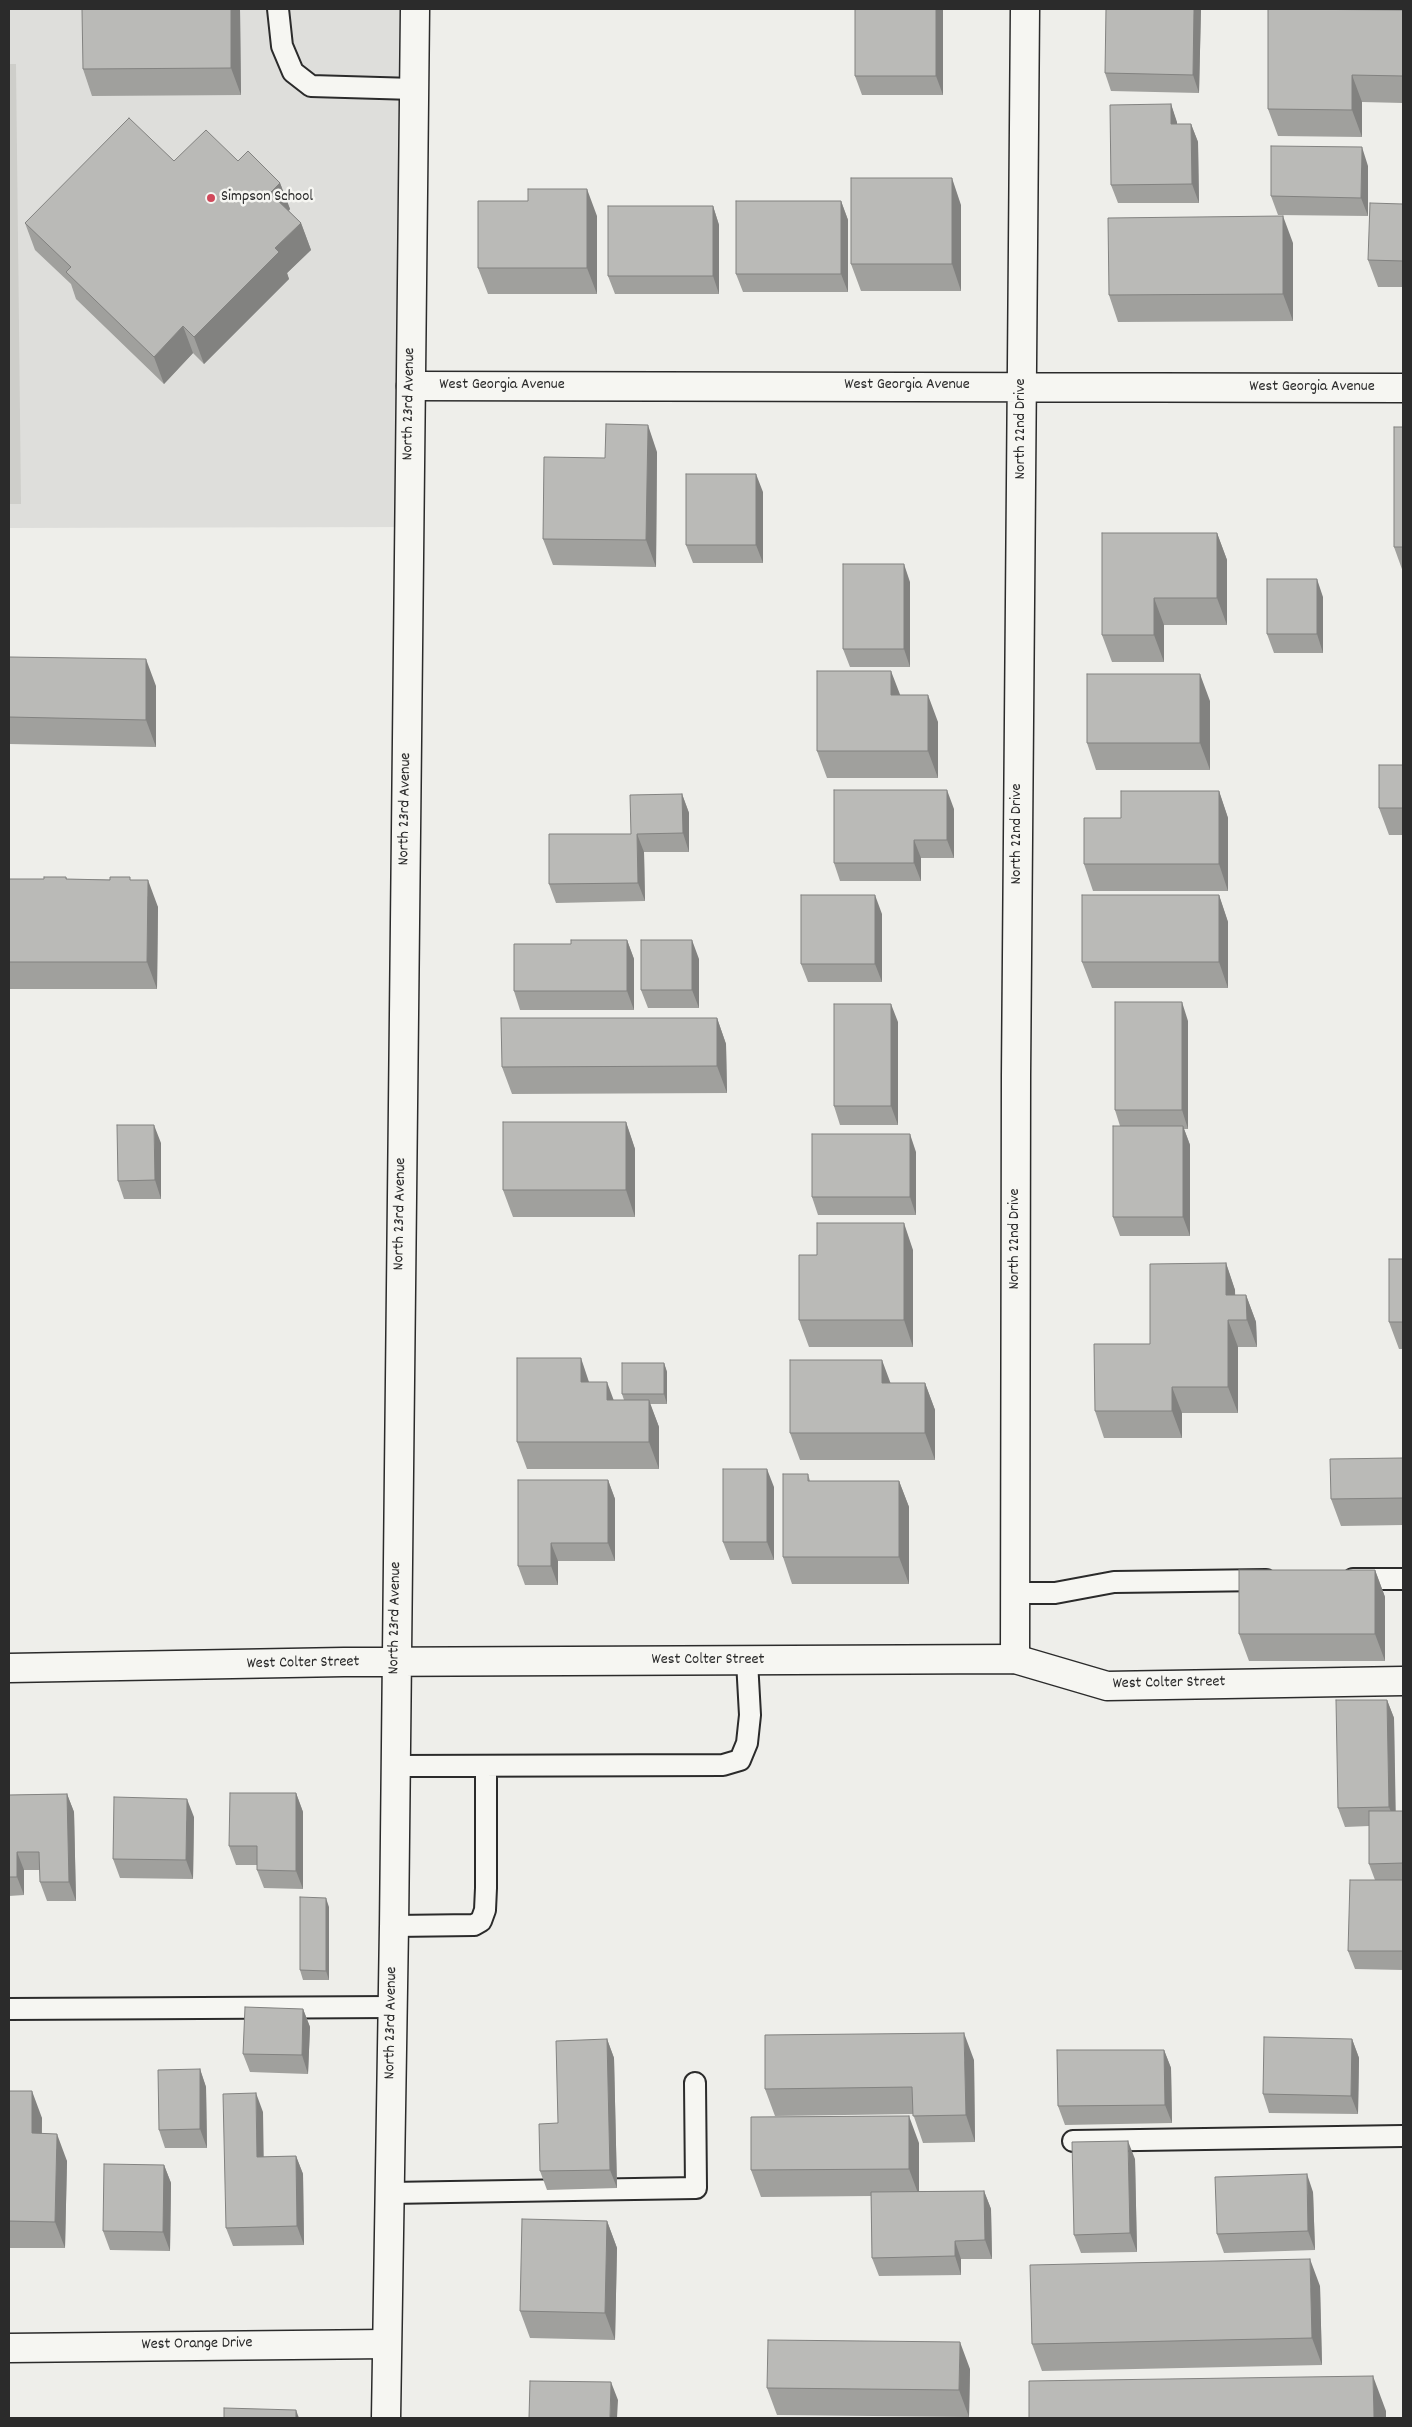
<!DOCTYPE html>
<html>
<head>
<meta charset="utf-8">
<style>
  body { margin:0 }
  #map { position:relative; width:1412px; height:2427px; overflow:hidden; background:#eeeeea; font-family:Dekko,sans-serif }
  canvas { display:block }
  .frame { position:absolute; inset:0; border:10px solid #2b2b2b; pointer-events:none }
</style>
</head>
<body>
<div id="map">
<canvas width="1412" height="2427"></canvas>
<div class="frame"></div>
</div>
<script>
const ctx = document.querySelector('canvas').getContext('2d');
ctx.lineJoin = 'round';
function paint(path, color) { ctx.fillStyle = color; ctx.fill(path, 'evenodd'); }
const poly = rows => new Path2D(rows.map(r => 'M' + r).join(''));
function trace(path, color, width, dash) { ctx.strokeStyle = color; ctx.lineWidth = width; ctx.lineCap = dash ? 'butt' : 'round'; ctx.setLineDash(dash || []); ctx.stroke(path); }
function drawText(font, color, halo, rows, align = 'center') {
  ctx.font = font + ' Dekko,sans-serif'; ctx.lineWidth = 5; ctx.setLineDash([]); ctx.textBaseline = 'middle'; ctx.strokeStyle = halo; ctx.fillStyle = color; for (const [text, x, y, turn = 0] of rows) {
    ctx.save(); ctx.translate(x, y); ctx.rotate((+turn || 0) * Math.PI / 180); ctx.textAlign = isNaN(turn) ? turn : align; if (halo) ctx.strokeText(text, 0, 0); ctx.fillText(text, 0, 0); ctx.restore();
  }
}
paint(poly([
  [9,9,414,9,409,527,9,528]
]), '#dededb');
paint(poly([
  [9,64,16,64,21,504,9,504]
]), '#cececa');
const service = poly([
  [278,9,282,46,293,72,311,86,414,89],
  [1353,1579,1403,1579],
  [1015,1593,1055,1593,1114,1582,1266,1580],
  [395,1766,723,1765,740,1760,747,1743,750,1715,747,1661],
  [394,1926,474,1925,481,1921,485,1910,486,1888,486,1767],
  [9,2009,393,2007],
  [1073,2141,1403,2136],
  [389,2193,696,2188,695,2083]
]);
const minor = poly([
  [411,386,1403,388],
  [1015,1659,1016,1074,1025,9],
  [9,2348,386,2344]
]);
const tertiary = poly([
  [9,1668,344,1662,1015,1659,1107,1686,1403,1681],
  [386,2418,394,1926,415,9]
]);
trace(service, '#2b2b2b', 24);
trace(minor, '#2b2b2b', 31);
trace(tertiary, '#2b2b2b', 31);
trace(service, '#f6f6f2', 20);
trace(minor, '#f6f6f2', 28);
trace(tertiary, '#f6f6f2', 28);
paint(poly([
  [240,9,241,95,92,96,83,69],
  [943,9,943,95,862,95,855,76],
  [1201,9,1199,93,1111,91,1105,73],
  [1403,10,1403,103,1362,102,1362,137,1278,136,1268,109],
  [1171,104,1177,124,1191,124,1198,142,1199,203,1118,203,1111,185],
  [174,161,238,161,280,183,290,209,289,211,301,223,311,250,287,273,289,279,204,364,193,353,164,384,76,299,71,284,35,250,25,223],
  [1368,166,1368,216,1278,215,1271,196],
  [841,201,848,220,848,292,743,292,736,274],
  [1403,204,1403,287,1378,287,1368,260],
  [961,205,961,291,861,291,851,264],
  [713,206,719,225,719,294,615,294,608,276],
  [597,216,597,294,488,294,478,268],
  [1293,243,1293,321,1118,322,1109,295],
  [1403,427,1403,572,1394,547],
  [657,452,656,567,553,565,543,539,605,458],
  [763,492,763,563,693,563,686,545],
  [1217,533,1227,560,1227,625,1164,625,1164,662,1112,662,1102,635],
  [910,582,910,667,850,667,843,649],
  [1323,597,1323,653,1274,653,1267,634],
  [9,657,156,686,156,747,9,744],
  [900,695,938,722,938,778,827,778,817,751],
  [1210,701,1210,770,1096,770,1087,743],
  [1403,765,1403,835,1389,835,1379,808],
  [1219,791,1228,818,1228,891,1093,891,1084,864,1121,818],
  [682,794,689,813,689,852,644,852,645,901,556,903,549,884,631,834],
  [954,809,954,858,921,858,921,881,840,881,834,863],
  [66,877,67,879,131,880,158,907,157,989,9,989,9,879,44,879],
  [1219,895,1228,922,1228,988,1092,988,1082,962],
  [882,914,882,982,808,982,801,964],
  [627,940,634,959,634,1010,520,1010,514,991,571,944],
  [699,959,699,1008,648,1008,641,990],
  [717,1018,726,1044,727,1093,512,1094,502,1067],
  [1188,1021,1188,1129,1184,1129,1190,1145,1190,1236,1120,1236,1113,1217,1120,1126,1115,1110],
  [898,1022,898,1125,840,1125,834,1106],
  [626,1122,635,1149,635,1217,513,1217,503,1190],
  [161,1143,161,1199,124,1199,118,1181],
  [916,1152,916,1215,818,1215,812,1197],
  [913,1250,913,1347,809,1347,799,1320,817,1255],
  [1403,1259,1403,1349,1399,1349,1389,1322],
  [1226,1263,1235,1290,1235,1295,1246,1295,1256,1322,1257,1347,1238,1347,1238,1413,1182,1413,1182,1438,1104,1438,1095,1411,1150,1344],
  [664,1363,667,1372,667,1404,650,1404,659,1427,659,1469,527,1469,517,1442,614,1400,624,1400,622,1394],
  [890,1383,925,1383,935,1410,935,1460,800,1460,790,1433],
  [1403,1458,1403,1525,1341,1526,1331,1499],
  [808,1474,810,1481,899,1481,909,1507,909,1584,792,1584,783,1557],
  [608,1480,615,1499,615,1561,558,1561,558,1585,525,1585,518,1566],
  [774,1487,774,1560,730,1560,723,1542],
  [1375,1570,1385,1597,1385,1661,1249,1661,1239,1634],
  [1387,1700,1394,1718,1395,1811,1403,1811,1403,1970,1355,1969,1348,1951,1375,1880,1369,1864,1369,1826,1345,1827,1338,1808],
  [296,1793,303,1812,303,1889,264,1888,257,1870,257,1865,236,1865,229,1846],
  [67,1794,74,1812,76,1901,47,1901,40,1882,40,1870,24,1870,24,1895,9,1896,9,1795],
  [194,1817,193,1879,120,1878,113,1859],
  [329,1907,329,1980,303,1980,300,1970],
  [303,2009,310,2027,308,2074,250,2072,243,2054],
  [607,2039,614,2058,617,2188,547,2190,540,2171,558,2123],
  [1352,2039,1359,2058,1358,2114,1269,2113,1263,2094],
  [1164,2050,1171,2068,1172,2123,1065,2125,1058,2106],
  [974,2060,975,2142,923,2143,913,2114,775,2116,765,2089],
  [200,2069,206,2087,207,2148,165,2148,159,2130],
  [9,2091,42,2118,42,2133,67,2161,65,2248,9,2248],
  [263,2112,263,2157,296,2156,303,2174,304,2245,233,2246,226,2228],
  [919,2143,919,2191,984,2191,991,2209,992,2259,961,2259,961,2275,879,2276,872,2258,871,2196,761,2197,751,2170],
  [1135,2159,1137,2252,1081,2253,1074,2235],
  [164,2165,171,2183,170,2251,110,2250,103,2231],
  [1313,2192,1315,2250,1224,2253,1217,2234],
  [607,2221,617,2248,615,2340,530,2338,520,2311],
  [1320,2286,1322,2365,1042,2371,1032,2344],
  [970,2369,969,2417,777,2415,767,2388]
]), '#a0a09d');
paint(poly([
  [231,9,240,9,241,95,231,68],
  [936,9,943,9,943,95,936,76],
  [1194,9,1201,9,1199,93,1193,75],
  [1352,75,1362,102,1362,137,1352,110],
  [1171,104,1177,122,1177,142,1171,124],
  [1191,124,1198,142,1199,203,1192,184],
  [1362,147,1368,166,1368,216,1361,198],
  [952,178,961,205,961,291,952,264],
  [280,183,290,209,280,220,270,193],
  [587,189,597,216,597,294,587,268],
  [841,201,848,220,848,292,841,274],
  [713,206,719,225,719,294,713,276],
  [1283,216,1293,243,1293,321,1283,294],
  [301,223,311,250,287,273,289,279,204,364,194,337,275,248],
  [183,326,193,353,164,384,154,357],
  [648,425,657,452,656,567,646,540],
  [756,474,763,492,763,563,756,545],
  [1217,533,1227,560,1227,625,1217,598],
  [904,564,910,582,910,667,904,649],
  [1317,579,1323,597,1323,653,1317,634],
  [1154,598,1164,625,1164,662,1154,635],
  [146,659,156,686,156,747,146,720],
  [891,671,901,697,891,695],
  [1200,674,1210,701,1210,770,1200,743],
  [928,695,938,722,938,778,928,751],
  [947,790,954,809,954,858,947,840],
  [1219,791,1228,818,1228,891,1219,864],
  [682,794,689,813,689,852,683,833],
  [637,834,644,852,645,901,638,883],
  [914,840,921,858,921,881,914,863],
  [148,880,158,907,157,989,147,962],
  [875,895,882,914,882,982,875,964],
  [1219,895,1228,922,1228,988,1219,962],
  [627,940,634,959,634,1010,627,991],
  [692,940,699,959,699,1008,692,990],
  [1182,1002,1188,1021,1188,1129,1182,1110],
  [891,1004,898,1022,898,1125,891,1106],
  [717,1018,726,1044,727,1093,717,1066],
  [626,1122,635,1149,635,1217,626,1190],
  [154,1125,161,1143,161,1199,155,1180],
  [1183,1126,1190,1145,1190,1236,1183,1217],
  [910,1134,916,1152,916,1215,910,1197],
  [904,1223,913,1250,913,1347,904,1320],
  [1226,1263,1235,1290,1236,1320,1226,1295],
  [1246,1295,1256,1322,1257,1347,1247,1320],
  [1228,1320,1238,1347,1238,1413,1228,1387],
  [581,1358,590,1385,581,1382],
  [882,1360,892,1387,882,1383],
  [664,1363,667,1372,667,1404,664,1394],
  [607,1382,617,1409,607,1400],
  [925,1383,935,1410,935,1460,925,1433],
  [1172,1387,1182,1413,1182,1438,1172,1411],
  [649,1400,659,1427,659,1469,649,1442],
  [767,1469,774,1487,774,1560,767,1542],
  [608,1480,615,1499,615,1561,608,1543],
  [899,1481,909,1507,909,1584,899,1557],
  [551,1543,558,1561,558,1585,551,1566],
  [1375,1570,1385,1597,1385,1661,1375,1634],
  [1387,1700,1394,1718,1396,1825,1389,1807],
  [296,1793,303,1812,303,1889,296,1871],
  [67,1794,74,1812,76,1901,69,1882],
  [187,1799,194,1817,193,1879,186,1860],
  [17,1852,24,1870,24,1895,17,1877],
  [326,1898,329,1907,329,1980,326,1971],
  [303,2009,310,2027,308,2074,302,2055],
  [964,2033,974,2060,975,2142,966,2115],
  [607,2039,614,2058,617,2188,610,2170],
  [1352,2039,1359,2058,1358,2114,1351,2096],
  [1164,2050,1171,2068,1172,2123,1165,2105],
  [200,2069,206,2087,207,2148,200,2129],
  [32,2091,42,2118,41,2160,32,2133],
  [256,2093,263,2112,264,2175,257,2157],
  [909,2116,919,2143,919,2196,909,2169],
  [57,2134,67,2161,65,2248,55,2222],
  [1128,2141,1135,2159,1137,2252,1130,2233],
  [296,2156,303,2174,304,2245,297,2226],
  [164,2165,171,2183,170,2251,163,2232],
  [1307,2174,1313,2192,1315,2250,1308,2231],
  [984,2191,991,2209,992,2259,985,2240],
  [607,2221,617,2248,615,2340,605,2313],
  [955,2241,961,2259,961,2275,955,2256],
  [1310,2259,1320,2286,1322,2365,1312,2338],
  [960,2342,970,2369,969,2417,959,2390],
  [1373,2376,1386,2411,1386,2418,1374,2418],
  [611,2382,618,2400,617,2418,610,2418],
  [296,2410,299,2418,296,2418]
]), '#828280');
const building = poly([
  [82,9,231,9,231,68,83,69,82,9],
  [855,9,936,9,936,76,855,76,855,9],
  [1106,9,1194,9,1193,75,1105,73,1106,9],
  [1268,9,1403,10,1403,76,1352,75,1352,110,1268,109,1268,9],
  [1171,104,1171,124,1191,124,1192,184,1111,185,1110,105,1171,104],
  [129,118,174,161,206,130,238,161,248,151,280,183,270,193,301,223,275,248,279,252,194,337,183,326,154,357,66,272,71,267,25,223,129,118],
  [1271,146,1362,147,1361,198,1271,196,1271,146],
  [851,178,952,178,952,264,851,264,851,178],
  [528,189,587,189,587,268,478,268,478,201,528,201,528,189],
  [736,201,841,201,841,274,736,274,736,201],
  [1370,203,1403,204,1403,261,1368,260,1370,203],
  [608,206,713,206,713,276,608,276,608,206],
  [1283,216,1283,294,1109,295,1108,218,1283,216],
  [606,424,648,425,646,540,543,539,544,457,605,458,606,424],
  [1394,427,1403,427,1403,547,1394,547,1394,427],
  [686,474,756,474,756,545,686,545,686,474],
  [1102,533,1217,533,1217,598,1154,598,1154,635,1102,635,1102,533],
  [843,564,904,564,904,649,843,649,843,564],
  [1267,579,1317,579,1317,634,1267,634,1267,579],
  [9,657,146,659,146,720,9,717,9,657],
  [817,671,891,671,891,695,928,695,928,751,817,751,817,671],
  [1087,674,1200,674,1200,743,1087,743,1087,674],
  [1379,765,1403,765,1403,808,1379,808,1379,765],
  [834,790,947,790,947,840,914,840,914,863,834,863,834,790],
  [1121,791,1219,791,1219,864,1084,864,1084,818,1121,818,1121,791],
  [682,794,683,833,637,834,638,883,549,884,549,834,631,834,630,795,682,794],
  [44,877,66,877,66,879,110,880,110,877,130,877,130,880,148,880,147,962,9,962,9,879,44,879,44,877],
  [801,895,875,895,875,964,801,964,801,895],
  [1082,895,1219,895,1219,962,1082,962,1082,895],
  [571,940,627,940,627,991,514,991,514,944,571,944,571,940],
  [641,940,692,940,692,990,641,990,641,940],
  [1115,1002,1182,1002,1182,1110,1115,1110,1115,1002],
  [834,1004,891,1004,891,1106,834,1106,834,1004],
  [501,1018,717,1018,717,1066,502,1067,501,1018],
  [503,1122,626,1122,626,1190,503,1190,503,1122],
  [117,1125,154,1125,155,1180,118,1181,117,1125],
  [1113,1126,1183,1126,1183,1217,1113,1217,1113,1126],
  [812,1134,910,1134,910,1197,812,1197,812,1134],
  [817,1223,904,1223,904,1320,799,1320,799,1255,817,1255,817,1223],
  [1389,1259,1403,1259,1403,1322,1389,1322,1389,1259],
  [1226,1263,1226,1295,1246,1295,1247,1320,1228,1320,1228,1387,1172,1387,1172,1411,1095,1411,1094,1344,1150,1344,1150,1264,1226,1263],
  [517,1358,581,1358,581,1382,607,1382,607,1400,649,1400,649,1442,517,1442,517,1358],
  [790,1360,882,1360,882,1383,925,1383,925,1433,790,1433,790,1360],
  [622,1363,664,1363,664,1394,622,1394,622,1363],
  [1403,1458,1403,1498,1331,1499,1330,1459,1403,1458],
  [723,1469,767,1469,767,1542,723,1542,723,1469],
  [783,1474,808,1474,808,1481,899,1481,899,1557,783,1557,783,1474],
  [518,1480,608,1480,608,1543,551,1543,551,1566,518,1566,518,1480],
  [1239,1570,1375,1570,1375,1634,1239,1634,1239,1570],
  [1336,1700,1387,1700,1389,1807,1338,1808,1336,1700],
  [230,1793,296,1793,296,1871,257,1870,257,1846,229,1846,230,1793],
  [67,1794,69,1882,40,1882,39,1852,17,1852,17,1877,9,1877,9,1795,67,1794],
  [114,1797,187,1799,186,1860,113,1859,114,1797],
  [1369,1811,1403,1811,1403,1863,1369,1864,1369,1811],
  [1350,1880,1403,1880,1403,1951,1348,1951,1350,1880],
  [300,1897,326,1898,326,1971,300,1970,300,1897],
  [245,2007,303,2009,302,2055,243,2054,245,2007],
  [964,2033,966,2115,913,2116,912,2087,765,2089,765,2035,964,2033],
  [1264,2037,1352,2039,1351,2096,1263,2094,1264,2037],
  [607,2039,610,2170,540,2171,539,2124,558,2123,556,2041,607,2039],
  [1057,2050,1164,2050,1165,2105,1058,2106,1057,2050],
  [200,2069,200,2129,159,2130,158,2070,200,2069],
  [9,2091,32,2091,32,2133,57,2134,55,2222,9,2221,9,2091],
  [256,2093,257,2157,296,2156,297,2226,226,2228,223,2094,256,2093],
  [909,2116,909,2169,751,2170,751,2117,909,2116],
  [1128,2141,1130,2233,1074,2235,1072,2142,1128,2141],
  [104,2164,164,2165,163,2232,103,2231,104,2164],
  [1307,2174,1308,2231,1217,2234,1215,2177,1307,2174],
  [984,2191,985,2240,955,2241,955,2256,872,2258,871,2192,984,2191],
  [522,2219,607,2221,605,2313,520,2311,522,2219],
  [1310,2259,1312,2338,1032,2344,1030,2265,1310,2259],
  [768,2340,960,2342,959,2390,767,2388,768,2340],
  [1373,2376,1374,2418,1029,2418,1029,2381,1373,2376],
  [530,2381,611,2382,610,2418,529,2418,530,2381],
  [224,2408,296,2410,296,2418,224,2418,224,2408]
]);
paint(building, '#babab7');
trace(building, '#828280', 1);
for (const [x, y, r, color] of [
  [211,198,5,"#d1495b"]
]) { const dot = new Path2D(); dot.arc(x, y, r, 0, 2 * Math.PI); ctx.fillStyle = color; ctx.fill(dot); trace(dot, '#f6f6f2', 2); }
drawText('16px', '#2b2b2b', '#f6f6f2', [
  ["Simpson School",221,198]
], 'left');
drawText('16px', '#2b2b2b', '#f6f6f2', [
  ["West Georgia Avenue",502,386],
  ["West Georgia Avenue",907,386],
  ["West Georgia Avenue",1312,388],
  ["North 23rd Avenue",410,404,-89],
  ["North 22nd Drive",1022,429,-90],
  ["North 23rd Avenue",406,809,-89],
  ["North 22nd Drive",1018,834,-90],
  ["North 23rd Avenue",401,1214,-89],
  ["North 22nd Drive",1016,1239,-90],
  ["North 23rd Avenue",396,1618,-89],
  ["West Colter Street",708,1661],
  ["West Colter Street",303,1664,-1],
  ["West Colter Street",1169,1684,-1],
  ["North 23rd Avenue",392,2023,-89],
  ["West Orange Drive",197,2345,-1]
]);
</script>
</body>
</html>
